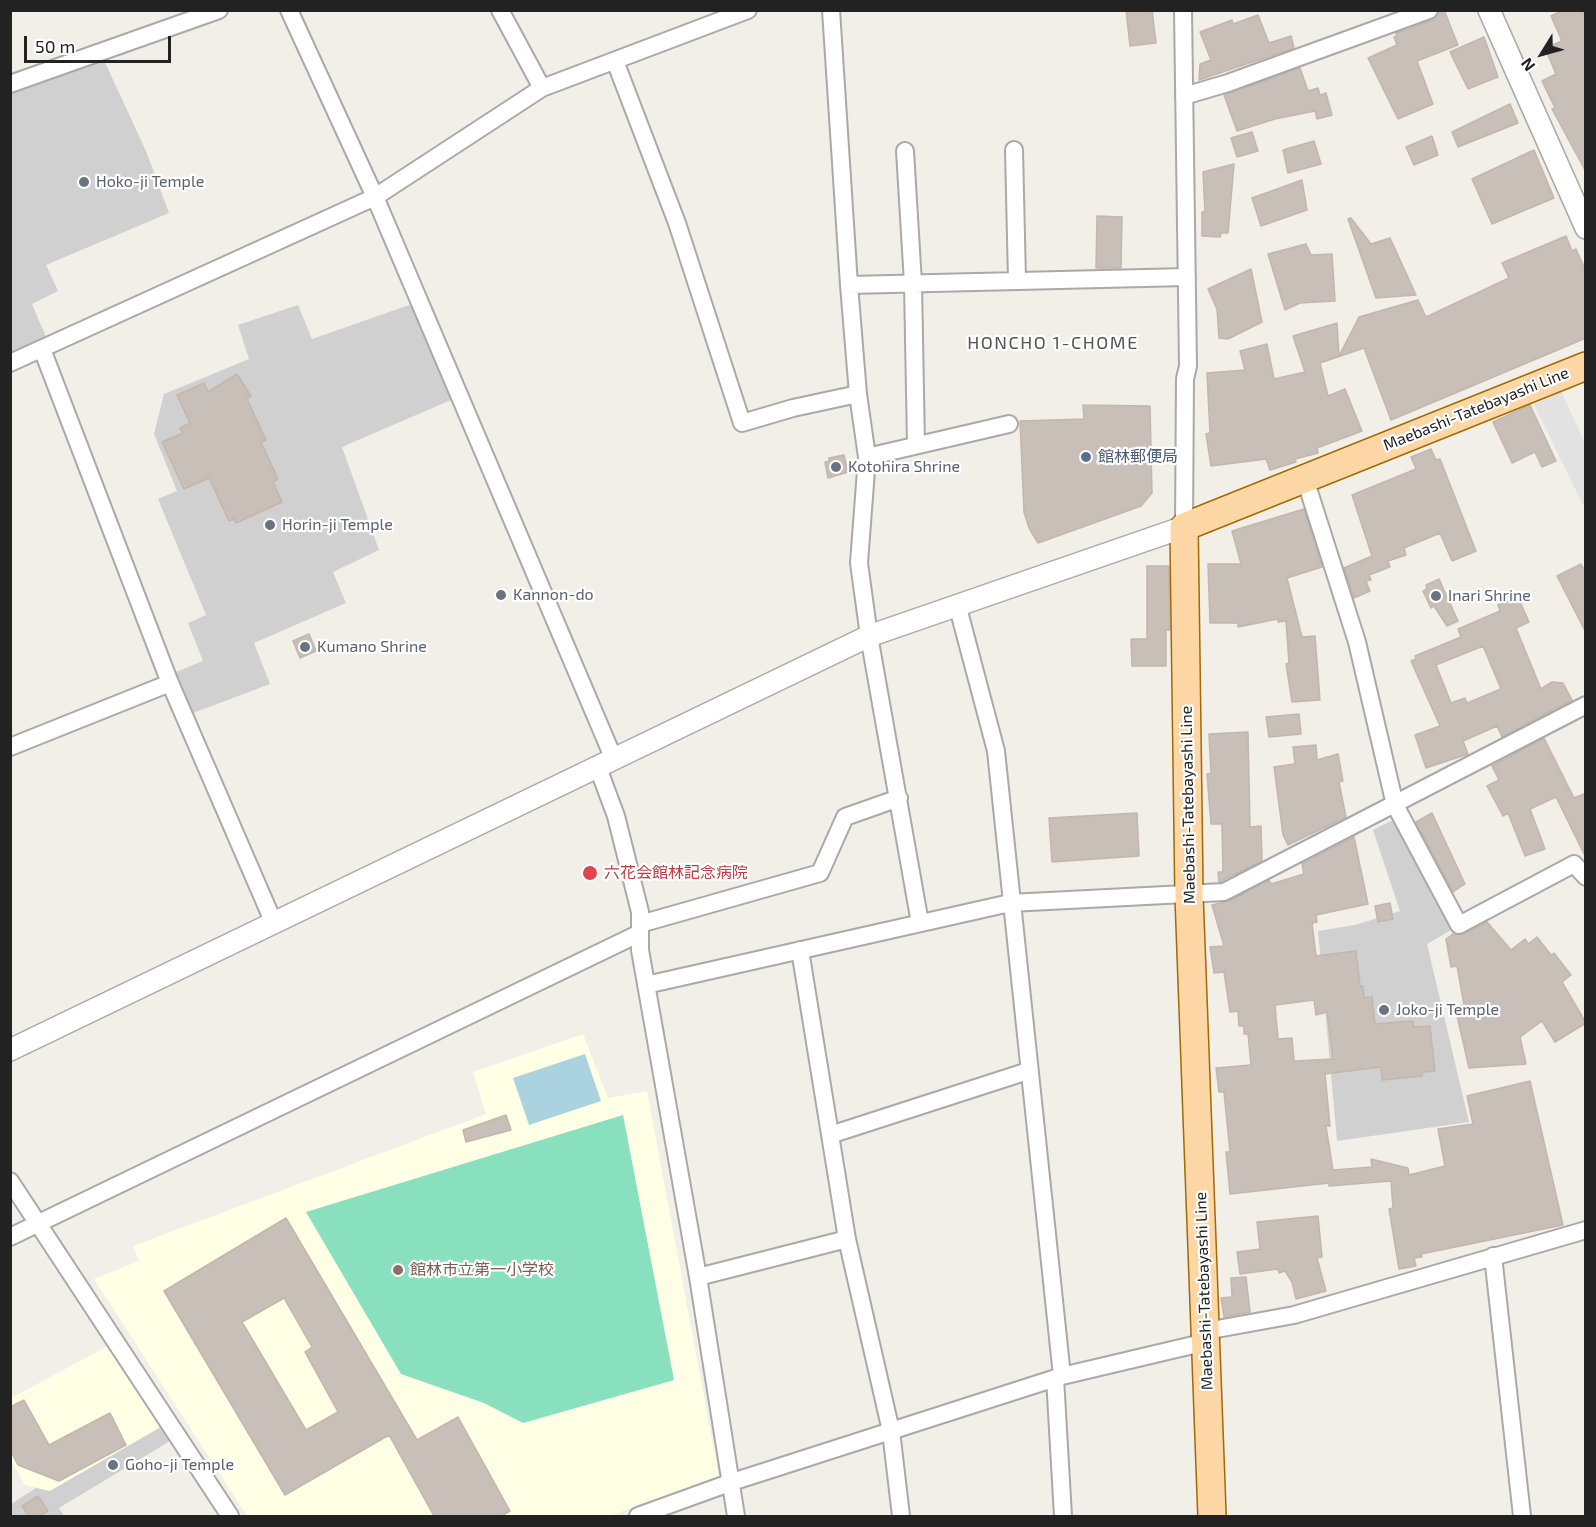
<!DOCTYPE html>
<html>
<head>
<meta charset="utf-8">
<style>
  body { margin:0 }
  #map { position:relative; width:1596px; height:1527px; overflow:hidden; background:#f2efe9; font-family:"Exo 2",sans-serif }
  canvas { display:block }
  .frame { position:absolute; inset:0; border:12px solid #222; pointer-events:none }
  .north { position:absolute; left:1512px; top:24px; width:60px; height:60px; -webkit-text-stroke:4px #fff; paint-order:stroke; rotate:233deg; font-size:16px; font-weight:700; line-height:24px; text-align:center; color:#222 }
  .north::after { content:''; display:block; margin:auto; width:21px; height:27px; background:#222; clip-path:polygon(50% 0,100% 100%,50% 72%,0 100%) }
  .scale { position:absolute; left:24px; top:36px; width:147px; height:27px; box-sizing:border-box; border:3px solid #222; border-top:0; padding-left:8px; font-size:18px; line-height:21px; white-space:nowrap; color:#222; -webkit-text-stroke:4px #fff; paint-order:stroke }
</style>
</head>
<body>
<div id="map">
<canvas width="1596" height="1527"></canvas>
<div class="frame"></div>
<div class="north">N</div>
<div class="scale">50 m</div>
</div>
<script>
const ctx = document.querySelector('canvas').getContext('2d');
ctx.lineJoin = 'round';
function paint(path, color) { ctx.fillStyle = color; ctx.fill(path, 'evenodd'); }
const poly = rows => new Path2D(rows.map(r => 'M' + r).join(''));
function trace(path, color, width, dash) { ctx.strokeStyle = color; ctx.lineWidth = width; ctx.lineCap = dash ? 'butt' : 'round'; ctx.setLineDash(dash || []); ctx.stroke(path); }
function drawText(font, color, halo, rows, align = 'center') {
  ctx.font = font + ' "Exo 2","Noto Sans JP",sans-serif'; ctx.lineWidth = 4.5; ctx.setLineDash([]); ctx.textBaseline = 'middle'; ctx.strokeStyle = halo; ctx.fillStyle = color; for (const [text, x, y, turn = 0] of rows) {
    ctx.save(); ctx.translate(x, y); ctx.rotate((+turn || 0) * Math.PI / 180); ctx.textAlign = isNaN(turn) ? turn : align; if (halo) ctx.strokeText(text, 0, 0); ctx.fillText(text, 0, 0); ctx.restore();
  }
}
paint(poly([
  [583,1034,608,1098,647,1091,719,1477,609,1516,247,1516,94,1279,139,1261,133,1246,486,1114,473,1072],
  [108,1346,161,1427,50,1491,25,1485,11,1460,11,1398]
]), '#ffffe5');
paint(poly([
  [103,58,146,151,169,213,46,265,58,291,32,304,46,337,11,352,11,91],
  [412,304,451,400,342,447,379,550,333,572,346,603,254,643,270,684,193,713,176,672,203,661,188,623,206,615,158,499,177,491,154,434,164,394,249,359,238,325,298,305,312,339],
  [1397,818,1453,929,1427,944,1469,1122,1337,1141,1318,931,1355,925,1400,911,1373,830],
  [161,1427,170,1441,59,1508,64,1516,11,1516,11,1504,36,1488,50,1491]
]), '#d0d0d0');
paint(poly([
  [623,1115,674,1380,523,1423,484,1403,401,1374,306,1212]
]), '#88e0be');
paint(poly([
  [1561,391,1585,443,1586,504,1583,505,1534,404]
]), '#e2e2e2');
paint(poly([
  [585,1054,601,1101,529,1125,513,1078]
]), '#aad3df');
const building = poly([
  [1126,10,1152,10,1156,43,1130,46,1126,10],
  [1439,10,1444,10,1458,45,1417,61,1433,104,1398,119,1368,58,1397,45,1394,37,1397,36,1396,33,1433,20,1439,10],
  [1563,10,1582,10,1586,19,1586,172,1552,109,1555,108,1542,81,1556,74,1545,48,1562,41,1551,16,1563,10],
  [1258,15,1269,43,1291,36,1294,48,1199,80,1200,64,1211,60,1200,32,1232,20,1233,24,1258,15],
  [1484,37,1498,77,1468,89,1450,52,1484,37],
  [1300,68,1308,91,1318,88,1320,95,1326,93,1332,115,1317,119,1315,111,1275,119,1237,131,1224,95,1300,68],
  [1510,104,1518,123,1458,147,1452,132,1510,104],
  [1252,132,1258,151,1237,157,1231,138,1252,132],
  [1432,136,1438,155,1414,165,1406,147,1432,136],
  [1314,141,1321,164,1288,173,1283,150,1314,141],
  [1534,150,1554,198,1492,224,1472,179,1534,150],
  [1234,164,1228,233,1221,233,1220,237,1202,236,1202,212,1205,212,1203,172,1234,164],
  [1302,180,1307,210,1261,226,1252,198,1302,180],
  [1097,216,1122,217,1121,268,1096,268,1097,216],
  [1351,218,1371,244,1390,238,1416,295,1376,298,1348,219,1351,218],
  [1566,236,1572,251,1576,249,1586,271,1586,338,1391,420,1364,348,1320,363,1328,396,1345,389,1362,431,1317,448,1318,453,1295,459,1296,462,1270,470,1266,459,1211,466,1206,434,1210,433,1207,373,1245,370,1240,351,1267,344,1274,379,1305,372,1293,336,1337,323,1339,356,1359,317,1418,300,1426,317,1509,278,1502,263,1566,236],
  [1306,244,1311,255,1332,254,1335,301,1300,303,1285,310,1268,254,1306,244],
  [1251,269,1262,322,1228,339,1219,338,1217,309,1208,289,1251,269],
  [237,374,251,396,247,399,266,440,261,442,278,479,273,482,282,502,236,523,234,519,229,521,209,478,184,489,162,442,183,433,180,428,190,423,177,395,204,383,208,392,237,374],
  [1083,405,1150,406,1152,493,1141,506,1038,543,1029,528,1024,512,1020,421,1084,419,1083,405],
  [1530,405,1556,461,1542,467,1535,452,1512,463,1493,422,1530,405],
  [1431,449,1436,460,1440,459,1476,551,1452,561,1440,533,1404,548,1406,555,1388,561,1390,567,1369,575,1371,580,1366,581,1370,591,1354,598,1344,568,1372,556,1352,495,1416,469,1411,457,1431,449],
  [844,455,848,472,828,478,825,462,829,461,829,458,844,455],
  [1304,509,1322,567,1287,578,1302,637,1315,636,1320,700,1292,702,1286,664,1289,663,1286,621,1278,622,1278,619,1238,627,1238,623,1210,623,1208,564,1241,564,1232,531,1304,509],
  [1581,564,1586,573,1586,633,1557,576,1581,564],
  [1147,566,1169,566,1170,630,1166,630,1166,666,1132,666,1131,639,1147,639,1147,566],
  [1439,579,1458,621,1447,626,1434,606,1431,608,1423,591,1427,589,1426,585,1439,579],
  [1518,597,1529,622,1516,628,1541,689,1552,682,1563,683,1572,700,1502,737,1497,726,1463,741,1468,754,1426,768,1415,735,1440,726,1411,661,1416,659,1415,656,1461,637,1458,629,1500,611,1498,605,1518,597],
  [1483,646,1501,689,1467,703,1465,698,1451,703,1436,665,1483,646],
  [309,634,316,651,300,658,293,641,309,634],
  [1299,714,1301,734,1269,737,1266,717,1299,714],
  [1248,732,1250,827,1261,826,1262,861,1219,882,1218,872,1223,872,1222,824,1211,824,1207,774,1211,773,1209,734,1248,732],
  [1544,738,1574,798,1586,793,1586,858,1556,797,1530,809,1545,849,1525,856,1508,813,1503,816,1487,786,1499,780,1492,766,1544,738],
  [1316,745,1317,760,1338,754,1343,781,1339,782,1346,817,1288,845,1283,835,1274,767,1295,764,1293,747,1316,745],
  [1137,813,1139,856,1052,862,1049,818,1137,813],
  [1432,813,1465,884,1453,892,1416,822,1432,813],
  [1354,837,1368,904,1316,915,1317,922,1312,923,1316,956,1356,951,1360,986,1363,986,1364,998,1372,997,1375,1024,1413,1021,1414,1027,1430,1026,1435,1071,1423,1072,1422,1076,1382,1080,1381,1067,1325,1074,1330,1126,1326,1126,1333,1170,1372,1167,1371,1159,1408,1168,1409,1175,1445,1166,1438,1129,1473,1124,1467,1096,1530,1081,1563,1225,1421,1254,1422,1257,1414,1258,1416,1266,1399,1269,1389,1209,1393,1208,1391,1181,1329,1186,1329,1183,1230,1194,1226,1152,1230,1152,1224,1092,1219,1092,1216,1068,1251,1065,1248,1034,1244,1034,1244,1026,1239,1026,1238,1011,1230,1012,1224,972,1214,973,1210,947,1224,946,1212,905,1229,901,1269,880,1271,884,1304,874,1302,864,1354,837],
  [1314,1000,1316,1015,1327,1012,1333,1059,1294,1061,1292,1038,1278,1039,1275,1005,1314,1000],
  [1390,903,1393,919,1378,922,1375,906,1390,903],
  [1487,922,1511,950,1525,939,1528,944,1537,937,1551,955,1554,953,1571,975,1562,982,1586,1023,1555,1042,1542,1021,1520,1037,1526,1064,1469,1068,1455,1007,1464,1005,1457,966,1451,967,1446,939,1453,934,1464,934,1487,922],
  [506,1115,511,1130,466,1142,463,1130,506,1115],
  [1318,1216,1322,1257,1317,1258,1326,1291,1296,1299,1292,1282,1285,1271,1279,1273,1278,1269,1240,1274,1237,1252,1260,1249,1257,1222,1318,1216],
  [286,1218,417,1440,458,1417,510,1511,501,1516,434,1516,389,1435,285,1495,164,1291,286,1218],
  [284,1298,312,1347,305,1352,338,1412,306,1430,242,1322,284,1298],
  [1246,1277,1250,1312,1224,1317,1221,1298,1232,1297,1231,1278,1246,1277],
  [24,1400,49,1445,110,1413,126,1445,59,1481,18,1465,10,1450,10,1407,24,1400],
  [38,1496,48,1511,39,1516,29,1516,22,1506,38,1496]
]);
paint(building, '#c7bfb8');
trace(building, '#c4b6ab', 1.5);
const minor = poly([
  [289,10,375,197,613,757],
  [500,10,542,88],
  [831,10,849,285,858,394,867,457,859,563,869,636,920,923],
  [1183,10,1188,366,1185,379,1184,527],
  [615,61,677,223,742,423,793,408,858,394],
  [10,84,219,10],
  [1184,96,1228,83,1429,10],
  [1014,150,1017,281],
  [905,151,913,283,916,445],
  [849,285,1187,277],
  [42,349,170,683,273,921],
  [10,363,375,197,542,88,748,10],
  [867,457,1009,424],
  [1305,479,1357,642,1395,805,1459,925,1574,864,1586,877],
  [957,604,996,751,1062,1376],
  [10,747,170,683],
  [597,765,616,816,640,912,640,950,698,1277,736,1516],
  [640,924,820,873,845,817,899,798],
  [800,950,847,1239,891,1431,901,1516],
  [646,985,1010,903,1224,892,1586,705],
  [830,1135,1028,1071],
  [10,1181,230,1516],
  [10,1237,640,933],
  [1493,1256,1522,1516],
  [698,1277,847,1239],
  [1206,1331,1294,1315,1586,1230],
  [1055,1378,1063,1516],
  [638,1516,732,1482,1062,1376,1206,1342]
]);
const tertiary = poly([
  [1489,10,1586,228],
  [10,1050,869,636,1184,527]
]);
const primary = poly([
  [1212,1516,1189,895,1184,527,1586,366]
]);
trace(minor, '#a9a9a9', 20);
trace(tertiary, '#a9a9a9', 24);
trace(primary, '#a06b00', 30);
trace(minor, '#fff', 16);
trace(tertiary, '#fff', 21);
trace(primary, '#fcd6a4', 27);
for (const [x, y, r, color] of [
  [84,182,6,"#6b7280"],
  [1086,457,6,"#5c6f8a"],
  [836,467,6,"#6b7280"],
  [270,525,6,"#6b7280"],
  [501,595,6,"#6b7280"],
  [1436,596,6,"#6b7280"],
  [305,647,6,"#6b7280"],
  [590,873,8,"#e0444e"],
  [1384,1010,6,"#6b7280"],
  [398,1270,6,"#8d6e63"],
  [113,1465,6,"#6b7280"]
]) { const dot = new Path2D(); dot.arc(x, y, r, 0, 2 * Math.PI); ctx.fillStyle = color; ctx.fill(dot); trace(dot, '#fff', 2); }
drawText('16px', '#5b616d', '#fff', [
  ["Hoko-ji Temple",96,182],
  ["Kotohira Shrine",848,467],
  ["Horin-ji Temple",282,525],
  ["Kannon-do",513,595],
  ["Inari Shrine",1448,596],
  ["Kumano Shrine",317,647],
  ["Joko-ji Temple",1396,1010],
  ["Goho-ji Temple",125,1465]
], 'left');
drawText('16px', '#222', '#fff', [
  ["Maebashi-Tatebayashi Line",1476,409,-22],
  ["Maebashi-Tatebayashi Line",1188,805,-91],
  ["Maebashi-Tatebayashi Line",1204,1291,-92]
]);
drawText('16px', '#4e5e75', '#fff', [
  ["館林郵便局",1098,457]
], 'left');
drawText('16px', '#be3a42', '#fff', [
  ["六花会館林記念病院",604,873]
], 'left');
drawText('16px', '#785e54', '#fff', [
  ["館林市立第一小学校",410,1270]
], 'left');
ctx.letterSpacing = '1.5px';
drawText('18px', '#555', '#fff', [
  ["HONCHO 1-CHOME",1053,343]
]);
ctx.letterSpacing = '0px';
</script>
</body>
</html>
